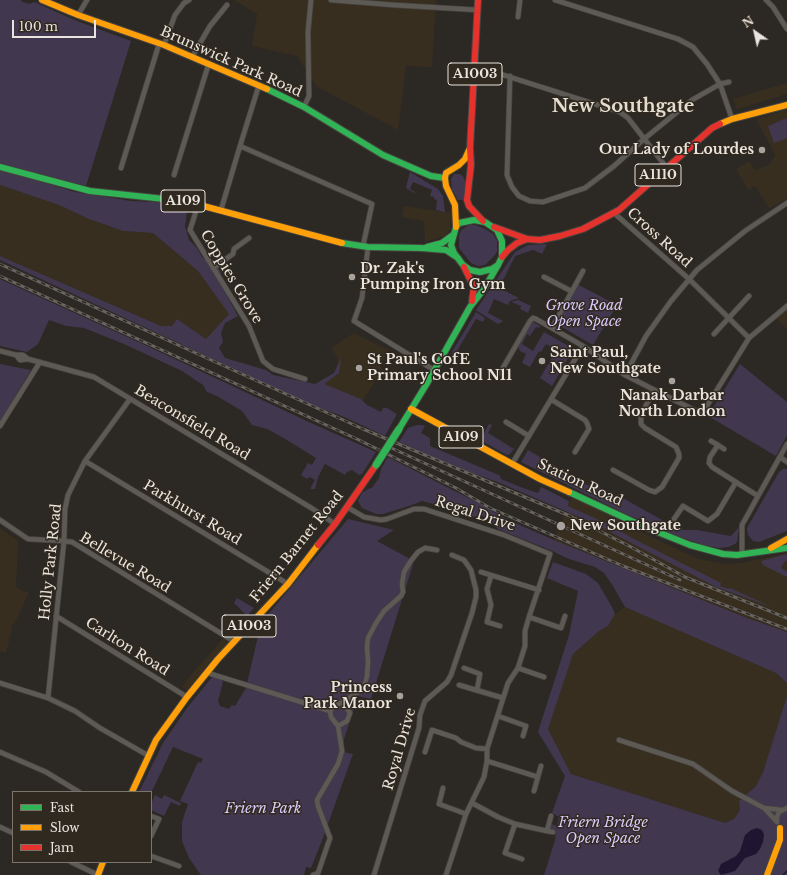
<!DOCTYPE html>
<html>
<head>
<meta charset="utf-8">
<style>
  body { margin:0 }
  #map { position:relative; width:787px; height:875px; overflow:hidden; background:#2c2823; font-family:"Libre Baskerville",serif }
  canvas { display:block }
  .legend { position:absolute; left:12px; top:791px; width:140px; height:72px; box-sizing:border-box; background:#30291f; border:1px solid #7a746b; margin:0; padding:5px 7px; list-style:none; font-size:12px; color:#e9e4de }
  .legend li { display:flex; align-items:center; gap:8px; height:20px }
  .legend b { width:20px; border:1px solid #7a746b }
  .north { position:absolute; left:735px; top:12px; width:40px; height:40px; -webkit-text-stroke:3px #30291f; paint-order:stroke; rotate:326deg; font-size:11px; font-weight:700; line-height:16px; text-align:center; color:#e9e4de }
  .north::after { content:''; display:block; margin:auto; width:14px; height:18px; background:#e9e4de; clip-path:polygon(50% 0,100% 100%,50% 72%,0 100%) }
  .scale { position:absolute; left:12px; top:20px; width:84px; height:18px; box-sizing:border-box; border:2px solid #e9e4de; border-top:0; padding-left:5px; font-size:12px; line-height:14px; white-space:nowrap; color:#e9e4de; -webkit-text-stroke:3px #30291f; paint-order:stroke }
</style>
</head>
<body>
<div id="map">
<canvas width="787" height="875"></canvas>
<ul class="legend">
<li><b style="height:5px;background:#30b455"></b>Fast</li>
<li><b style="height:5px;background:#ff9f0a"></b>Slow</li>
<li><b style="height:5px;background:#e5322d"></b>Jam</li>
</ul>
<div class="north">N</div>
<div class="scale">100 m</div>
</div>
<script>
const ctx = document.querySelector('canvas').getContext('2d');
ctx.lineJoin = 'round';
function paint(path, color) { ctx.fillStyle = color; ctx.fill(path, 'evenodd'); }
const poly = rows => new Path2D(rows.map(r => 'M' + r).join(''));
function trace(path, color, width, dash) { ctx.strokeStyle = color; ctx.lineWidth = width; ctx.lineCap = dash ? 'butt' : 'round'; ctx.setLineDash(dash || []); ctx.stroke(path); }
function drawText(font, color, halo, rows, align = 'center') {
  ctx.font = font + ' "Libre Baskerville",serif'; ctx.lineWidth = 3; ctx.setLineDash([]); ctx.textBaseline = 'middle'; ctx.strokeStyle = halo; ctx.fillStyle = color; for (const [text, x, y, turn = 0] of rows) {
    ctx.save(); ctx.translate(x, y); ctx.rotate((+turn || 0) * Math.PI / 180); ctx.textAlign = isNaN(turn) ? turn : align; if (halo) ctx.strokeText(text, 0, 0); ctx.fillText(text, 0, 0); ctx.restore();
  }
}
paint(poly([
  [234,0,436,0,432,67,406,66,398,130,316,86,297,56,252,46,257,14],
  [787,83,787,94,737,109,733,99],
  [787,110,787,199,769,208,755,186,748,190,736,169,749,161,755,171,770,164,775,155,756,119],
  [0,185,59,205,89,219,123,231,153,233,198,271,230,314,206,339,177,319,172,326,161,326,0,256],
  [404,206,451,213,450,229,446,235,442,237,425,242,424,221,402,217],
  [787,308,787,329,775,317],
  [354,333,389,350,380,366,383,369,361,403,316,387,336,372,338,358,331,348],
  [573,495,638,524,641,532,698,559,726,564,742,563,787,553,787,632,747,618,554,540],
  [0,528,18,541,16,587,22,591,29,592,15,623,11,625,12,629,6,653,0,651],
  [625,607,776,673,787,683,787,696,763,772,756,786,740,801,740,810,734,819,725,823,571,774,548,729,573,654,599,631,608,626,615,614],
  [223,639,229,643,189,691,182,687,189,677]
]), '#372e20');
paint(poly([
  [0,0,21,0,22,2,30,4,34,2,77,21,131,41,86,186,0,164],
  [787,118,787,138,774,143,768,126],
  [0,169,75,192,131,201,176,203,188,207,187,212,185,226,189,240,196,247,203,258,216,262,221,273,222,287,238,316,225,323,221,333,223,342,219,348,225,358,266,370,273,375,315,384,334,373,341,358,339,373,324,384,361,399,367,405,381,412,383,408,387,408,397,414,385,436,342,416,312,405,0,260,0,256,161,326,172,326,177,319,206,339,229,314,198,271,153,233,123,231,89,219,59,205,0,185],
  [410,172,438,189,443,196,445,212,436,210,437,200,434,199,434,197,430,196,432,190,413,182,410,189,415,192,415,193,407,189,406,187],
  [454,174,459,174,463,176,465,181,465,200,458,200,452,189,451,179],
  [469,225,475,225,485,229,493,234,497,241,497,251,495,255,485,265,478,266,471,263,459,248,459,236,461,230],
  [547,244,542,254,533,250,515,256,499,288,519,298,510,301,508,305,494,299,488,313,503,321,502,322,498,324,477,311,476,310,482,301,515,252,528,245],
  [0,279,145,345,311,423,376,452,362,474,359,475,352,470,347,472,345,475,325,464,318,477,315,489,311,489,311,487,315,480,310,477,307,479,301,475,308,463,312,465,316,458,282,437,267,429,252,425,242,411,217,396,207,392,203,385,182,371,124,344,84,328,66,326,49,320,38,344,27,352,0,346],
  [575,283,617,305,593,345,553,322],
  [518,300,531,306,528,313,520,309,521,306,511,302],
  [476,312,485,318,483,322,476,319,454,356,451,354,453,350],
  [532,321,540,326,539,328,536,327,530,336,527,334,522,344,533,351,544,332,572,348,571,353,552,386,540,378,554,354,551,352,553,348,546,344,541,352,539,351,530,367,522,363,526,354,520,351,518,346,519,343],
  [0,364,31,370,0,421],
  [740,364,787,402,787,435,776,456,708,416],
  [489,424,492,425,488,433,514,449,510,454,507,455,480,440],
  [417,425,422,425,425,426,421,433,430,438,430,446,501,476,500,478,503,480,523,488,538,493,541,487,569,501,568,506,610,525,632,538,721,583,720,586,729,589,730,588,772,607,716,587,593,523,500,483,467,471,399,442,408,428],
  [528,450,587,485,596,485,619,500,621,497,671,525,672,524,684,530,697,530,731,536,739,527,737,542,735,544,728,547,719,548,703,545,669,533,622,512,521,462],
  [388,457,482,505,508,520,554,540,747,618,787,632,787,683,776,673,625,607,613,586,604,573,595,567,569,559,550,550,498,529,483,516,469,517,448,508,422,501,409,506,383,514,376,514,362,508,358,501,362,493,368,489,372,488,379,478,381,469],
  [783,469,787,469,787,531,759,542,753,541,748,535,747,528,779,472],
  [348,519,394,530,377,541,414,561,371,699,358,696,344,739,344,752,353,754,323,838,311,868,306,867,304,875,201,875,189,858,182,841,182,822,188,804,180,801,198,762,201,763,203,759,173,747,151,793,139,792,163,743,187,708,212,677,221,678,223,682,218,701,220,706,229,709,232,705,235,706,246,688,261,623],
  [787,554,787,560,785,561,781,568,787,572,787,577,763,565,761,561],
  [553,562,586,574,598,583,612,607,615,614,608,626,599,631,573,654,548,729,571,774,725,823,734,819,740,810,739,801,756,786,763,772,787,696,787,875,544,875,555,840,556,830,550,828,551,824,557,826,559,817,552,813,565,776,538,732,569,635,578,591,547,578],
  [237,598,254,608,247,616,234,603],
  [155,795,162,799,164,795,181,803,180,806,171,802,164,816,151,810,151,804]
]), '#41384f');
paint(poly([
  [757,828,762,830,764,835,763,842,760,849,756,854,745,858,735,871,721,875,718,871,721,864,736,856,740,851,745,835,751,830]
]), '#201530');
trace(poly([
  [783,875,787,871]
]), '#201530', 1.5);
const street = poly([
  [331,0,394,5,478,10],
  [555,0,678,39,693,47,707,64,720,84,732,119],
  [766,0,773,7,787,29],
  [78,15,87,0],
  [518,17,520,0],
  [164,45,175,15,184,3,189,0],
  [192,57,210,26,227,5],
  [475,66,620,112,628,118,667,168],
  [510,76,507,175,512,187,519,196,530,201,543,202,585,188,614,166,644,139,692,100,720,84,729,82],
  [304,107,309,96,308,32,311,0],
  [240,146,372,204,363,246],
  [121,168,159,44],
  [174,175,209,63],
  [198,205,190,230,249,326,263,361,273,369,305,379],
  [221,210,240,146,259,85],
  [614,213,689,279,749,338],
  [368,247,362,298,354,321,434,370],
  [213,268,233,254,234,249,249,238],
  [544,277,571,291],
  [552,328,583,271],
  [714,334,749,296],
  [0,351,16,355,23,355,28,359],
  [16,355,20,360,28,359,94,377,313,509,335,524],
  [500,373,530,321,533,318,536,319,583,346,625,375,702,414,749,338,787,306],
  [625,375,646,336,671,301,697,270,745,231,787,203],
  [552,400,585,420,587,423,589,429,575,452],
  [506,422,529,436],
  [0,426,40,362],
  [711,441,718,445],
  [724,449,718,445,710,457,709,463,712,467,758,496],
  [780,457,787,462],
  [85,461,288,584],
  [512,464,583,346],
  [613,470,649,490,655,492,662,487,679,458,679,454,676,447,645,428,641,424,641,415,654,390],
  [347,507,364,517,381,520,387,519,414,509,424,509,504,535,550,554,529,617,525,631,525,646,518,668,508,683,487,749,487,761,484,777,466,814,446,875],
  [674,519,683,506,708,521,717,514,736,482],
  [0,520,28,539,64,541,72,542,235,642],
  [742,554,742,525,787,444],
  [481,572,539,590],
  [491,576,487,589,491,605,487,622,500,626],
  [56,616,187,697],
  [529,617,561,628,565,616],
  [464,668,480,674,477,690],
  [518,668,544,677],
  [208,673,330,711,334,706,343,702,364,688,367,676,368,662,367,647,368,638,376,623,384,611,401,596,403,592,402,584,404,572,410,562,418,552,425,548,437,550],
  [0,683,48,698,75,711,100,728,149,756],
  [459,685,503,698],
  [48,698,64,541,65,509,68,495,85,461,130,399],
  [330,711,331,717,338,726],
  [498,716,526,726,523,736],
  [619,740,693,764,732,791,764,808],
  [0,752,46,772,79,792],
  [425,752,432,730,456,738,461,742,476,748,487,749],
  [487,761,538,777],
  [443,788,439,804,466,814],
  [534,791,541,766],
  [472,803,498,817,515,824,547,831,551,816],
  [151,816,159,819,151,836],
  [777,822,764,808,782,810],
  [777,822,777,817,779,812,787,808],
  [515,824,505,853,522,859],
  [0,827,13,833],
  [547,831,553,832],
  [151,856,179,866],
  [71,862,98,875],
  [313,875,318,873,330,838,318,806,317,800,338,764,342,751,338,726,347,721,350,713,343,702],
  [374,875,419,728,420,715,425,701,447,682,451,675,472,613,476,597,476,590,471,570,464,560,452,555]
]);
const fast = poly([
  [267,89,304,107,383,155,431,176,445,178],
  [0,167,90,191,183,201,196,204],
  [342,243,368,247,421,248,446,250,458,258],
  [427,247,442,243,453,235],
  [399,429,426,385,470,307,484,289,498,265,502,257,502,241,497,230,485,222,474,220,459,223,456,227,451,245,454,253,463,265,470,270,480,272,492,269,498,265],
  [569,492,638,524,690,545,723,554,737,555,787,548]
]);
const slow = poly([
  [42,0,78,15,164,45,267,89],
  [720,124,732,119,787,105],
  [196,204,342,243],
  [456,227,455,205,446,186,445,178,446,173,459,165,465,159,469,150],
  [411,409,540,479,569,492],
  [771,548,787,539],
  [132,792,156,740,187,697,218,659,288,584,318,545],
  [98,875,103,862],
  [767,875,780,840,780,828]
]);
const jam = poly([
  [478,0,470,148,471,165,467,200,469,206,483,221],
  [494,227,527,239,540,240,560,236,583,229,619,210,712,128,720,124],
  [502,257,508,250,517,243,527,239],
  [464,267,474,287,472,301],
  [318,545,335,524,376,465]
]);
trace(street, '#47433f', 6);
trace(fast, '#47433f', 8);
trace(slow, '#47433f', 8);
trace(jam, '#47433f', 8);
trace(street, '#5d5a56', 4.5);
trace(fast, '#30b455', 6);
trace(slow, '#ff9f0a', 6);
trace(jam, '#e5322d', 6);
const rail = poly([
  [0,264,363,429,570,516,631,547,685,577,787,618],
  [0,276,359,440,456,488,490,508,623,566,787,629],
  [387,446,680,580]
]);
trace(rail, '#686461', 3);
trace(rail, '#30291f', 1.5, [4.5]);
const fastBridge = poly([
  [376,465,399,429]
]);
trace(fastBridge, '#47433f', 9, []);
trace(fastBridge, '#30b455', 7);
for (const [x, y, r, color] of [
  [762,150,4,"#a7a29d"],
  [352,277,4,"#a7a29d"],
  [542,361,4,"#a7a29d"],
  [359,368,4,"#a7a29d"],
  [672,381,4,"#a7a29d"],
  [561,526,5,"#a7a29d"],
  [400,696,4,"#a7a29d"]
]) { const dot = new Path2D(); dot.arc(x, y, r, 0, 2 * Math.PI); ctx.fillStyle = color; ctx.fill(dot); trace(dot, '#30291f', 1.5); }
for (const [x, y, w] of [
  [475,74,54],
  [658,175,46],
  [183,201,44],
  [461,437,44],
  [249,626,54]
]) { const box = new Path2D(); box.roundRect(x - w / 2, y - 11, w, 22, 3); ctx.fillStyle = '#30291f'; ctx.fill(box); trace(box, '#e9e4de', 1); }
drawText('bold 13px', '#e9e4de', null, [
  ["A1003",475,74],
  ["A1110",658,175],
  ["A109",183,201],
  ["A109",461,437],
  ["A1003",249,626]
]);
drawText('14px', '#e9e4de', '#30291f', [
  ["Brunswick Park Road",231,62,24],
  ["Cross Road",659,238,42],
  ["Coppies Grove",231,277,59],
  ["Beaconsfield Road",192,423,31],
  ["Station Road",580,483,25],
  ["Parkhurst Road",192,513,31],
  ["Regal Drive",475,514,18],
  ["Friern Barnet Road",297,547,-51],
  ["Holly Park Road",51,562,-84],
  ["Bellevue Road",125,563,31],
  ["Carlton Road",127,647,32],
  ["Royal Drive",400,749,-74]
]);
drawText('bold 14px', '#e9e4de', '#30291f', [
  ["Our Lady of Lourdes",754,150,"right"],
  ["Dr. Zak's",360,269],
  ["Pumping Iron Gym",360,285],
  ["Saint Paul,",550,353],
  ["New Southgate",550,369],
  ["St Paul's CofE",367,360],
  ["Primary School N11",367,376],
  ["Nanak Darbar",672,396,"center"],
  ["North London",672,412,"center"],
  ["New Southgate",570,526],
  ["Princess",392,688,"right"],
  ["Park Manor",392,704,"right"]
], 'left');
drawText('italic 14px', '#dacbfd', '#30291f', [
  ["Grove Road",584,306],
  ["Open Space",584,322],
  ["Friern Park",263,809],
  ["Friern Bridge",603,823],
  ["Open Space",603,839]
]);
drawText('bold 18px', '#e5dccf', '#30291f', [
  ["New Southgate",623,107]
]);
</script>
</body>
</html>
